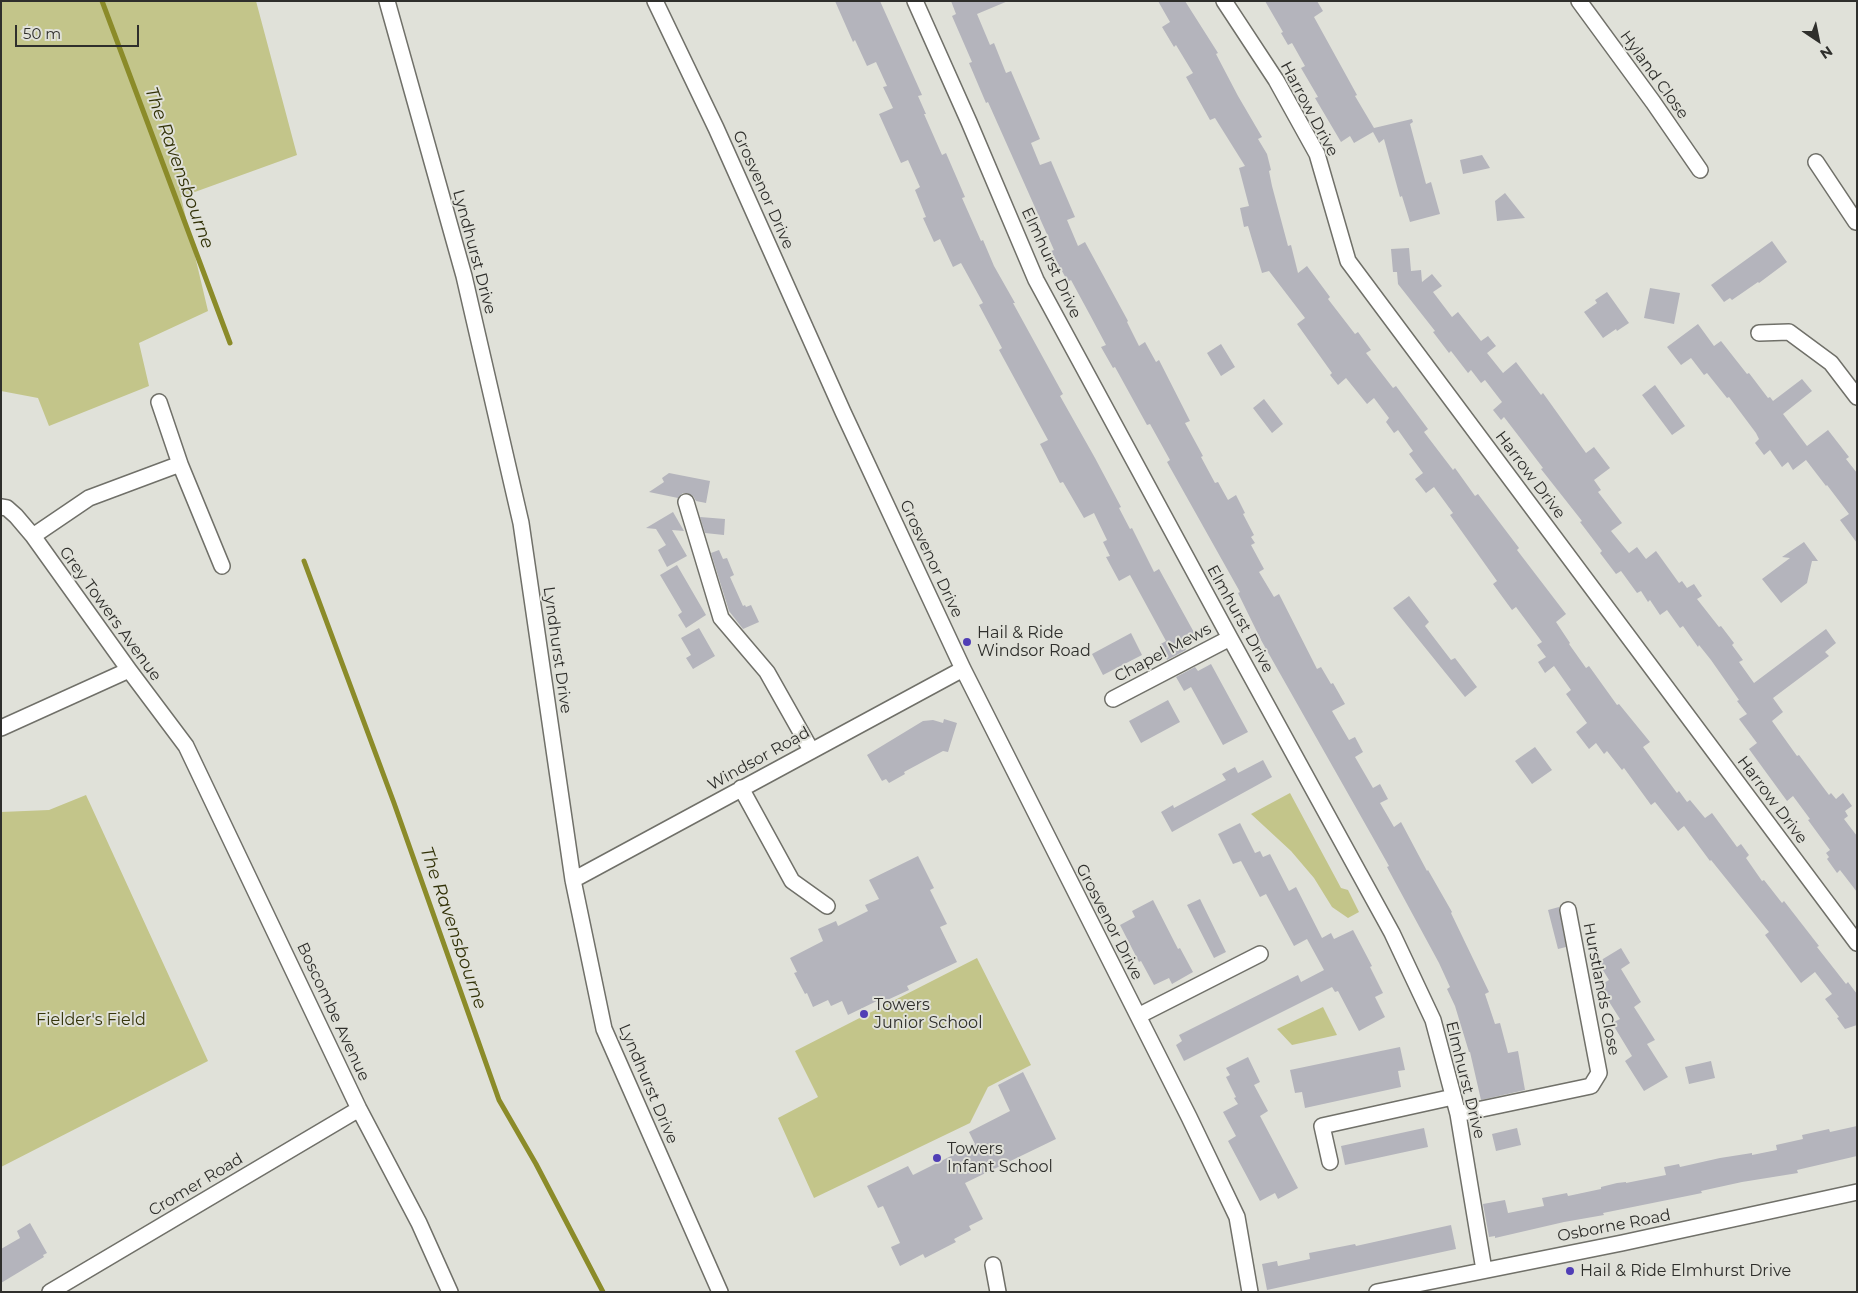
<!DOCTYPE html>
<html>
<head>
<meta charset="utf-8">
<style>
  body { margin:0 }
  #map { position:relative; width:1858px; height:1293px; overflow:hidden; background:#e0e1d9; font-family:Montserrat,sans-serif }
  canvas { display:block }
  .frame { position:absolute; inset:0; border:2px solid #2f2f2c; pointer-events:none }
  .north { position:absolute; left:1793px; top:15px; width:50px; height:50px; -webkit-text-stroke:4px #e0e1d9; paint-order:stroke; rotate:146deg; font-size:14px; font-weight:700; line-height:20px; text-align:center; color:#2f2f2c }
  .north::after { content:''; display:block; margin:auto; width:18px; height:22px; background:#2f2f2c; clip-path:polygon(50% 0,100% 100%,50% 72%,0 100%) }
  .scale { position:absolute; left:15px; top:25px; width:124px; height:22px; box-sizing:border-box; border:2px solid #2f2f2c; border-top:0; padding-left:6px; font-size:15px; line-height:18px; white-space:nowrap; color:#2f2f2c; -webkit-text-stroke:4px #e0e1d9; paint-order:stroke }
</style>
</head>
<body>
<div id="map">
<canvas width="1858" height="1293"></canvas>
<div class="frame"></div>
<div class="north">N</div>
<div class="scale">50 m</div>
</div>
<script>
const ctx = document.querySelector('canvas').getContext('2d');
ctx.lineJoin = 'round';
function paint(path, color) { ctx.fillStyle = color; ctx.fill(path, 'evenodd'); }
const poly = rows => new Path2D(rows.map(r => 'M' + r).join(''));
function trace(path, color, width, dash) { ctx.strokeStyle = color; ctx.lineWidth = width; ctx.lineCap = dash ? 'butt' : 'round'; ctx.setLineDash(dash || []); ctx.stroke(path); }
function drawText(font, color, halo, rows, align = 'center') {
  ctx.font = font + ' Montserrat,sans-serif'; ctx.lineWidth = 4; ctx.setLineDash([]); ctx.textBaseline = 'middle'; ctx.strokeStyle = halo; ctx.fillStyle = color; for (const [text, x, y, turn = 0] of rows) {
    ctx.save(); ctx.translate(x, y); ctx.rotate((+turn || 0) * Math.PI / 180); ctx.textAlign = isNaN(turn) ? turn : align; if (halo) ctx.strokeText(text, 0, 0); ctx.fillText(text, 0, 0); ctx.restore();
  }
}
paint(poly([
  [1,1,256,1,297,155,181,197,208,311,139,343,149,386,49,426,38,398,1,391],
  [1290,793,1341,888,1348,890,1359,912,1348,918,1332,907,1314,878,1291,851,1251,814],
  [86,795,208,1061,1,1167,1,812,49,810],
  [977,958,1031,1065,988,1087,970,1123,814,1198,778,1118,818,1097,795,1051],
  [1323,1007,1337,1035,1292,1045,1277,1029]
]), '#c3c58a');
trace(poly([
  [102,1,230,343],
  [304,561,394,803,499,1100,536,1164,603,1292]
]), '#8b8b29', 5);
paint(poly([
  [835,1,880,1,922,95,918,96,926,114,924,114,942,155,946,153,965,197,962,198,981,241,983,240,994,266,1015,303,1013,303,1063,394,1060,396,1095,458,1121,507,1119,508,1130,529,1132,528,1154,572,1159,569,1196,636,1183,643,1186,650,1167,660,1159,645,1166,641,1130,575,1119,581,1106,557,1110,556,1103,542,1107,540,1094,513,1084,518,1063,482,1060,483,1040,444,1048,440,999,350,1002,348,979,305,983,303,961,263,953,267,940,239,934,242,923,218,926,217,915,190,920,187,908,160,901,163,879,114,893,108,883,87,887,86,876,62,867,66,855,40,853,42],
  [951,1,1008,1,977,14,990,45,994,43,1006,73,1011,71,1040,139,1031,143,1040,165,1051,161,1075,217,1067,220,1078,246,1085,242,1128,321,1127,322,1139,346,1145,342,1156,362,1159,360,1190,421,1185,423,1203,456,1201,457,1215,483,1218,482,1228,500,1236,495,1245,513,1243,514,1254,535,1251,537,1255,543,1251,545,1264,569,1259,572,1274,597,1279,594,1317,669,1321,667,1331,684,1333,683,1345,704,1332,711,1349,740,1355,737,1363,752,1355,757,1373,788,1380,784,1388,799,1380,803,1394,827,1401,822,1427,871,1428,870,1452,912,1451,913,1489,992,1485,994,1495,1024,1500,1023,1508,1053,1518,1051,1525,1090,1481,1100,1470,1052,1469,1052,1455,1006,1447,989,1450,987,1439,963,1387,867,1389,866,1261,640,1238,593,1240,592,1167,462,1170,460,1150,424,1147,425,1115,367,1113,368,1101,347,1106,345,1090,315,1071,280,1068,282,1051,251,1054,250,988,102,986,103,969,63,972,62,952,16,956,14],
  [1158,1,1185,1,1218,53,1216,54,1238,96,1262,137,1258,139,1267,154,1271,170,1269,171,1272,186,1288,246,1291,245,1298,273,1307,266,1330,297,1328,299,1355,334,1358,332,1371,350,1366,353,1393,388,1396,386,1428,429,1424,432,1453,470,1455,468,1475,496,1478,494,1519,548,1517,550,1566,614,1556,622,1570,643,1569,644,1586,668,1589,666,1617,705,1619,704,1650,742,1643,747,1677,793,1679,791,1687,802,1690,800,1705,818,1712,813,1737,847,1741,844,1749,855,1746,858,1762,881,1764,880,1782,903,1784,901,1819,946,1817,947,1846,984,1848,982,1857,994,1857,1025,1845,1029,1837,1018,1839,1017,1825,999,1832,994,1815,972,1801,983,1765,935,1769,932,1711,860,1710,861,1684,826,1678,831,1655,802,1651,805,1624,768,1622,770,1607,751,1604,754,1596,743,1589,749,1576,732,1587,723,1566,694,1571,690,1554,666,1545,673,1538,662,1546,657,1537,645,1542,642,1516,607,1512,610,1493,584,1497,581,1450,515,1453,513,1434,487,1426,493,1415,479,1423,473,1409,454,1413,451,1398,430,1394,433,1386,422,1389,418,1374,398,1367,404,1346,378,1338,385,1330,375,1332,373,1297,324,1305,318,1269,271,1262,273,1248,226,1244,227,1240,208,1249,206,1239,168,1245,166,1215,118,1210,120,1186,77,1193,73,1176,45,1174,47,1162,27,1170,22],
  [1265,1,1317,1,1323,11,1314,17,1357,95,1355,96,1374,128,1412,119,1413,122,1410,124,1426,184,1431,182,1440,214,1410,222,1402,196,1400,197,1384,139,1379,143,1373,132,1354,143,1350,136,1341,142,1315,98,1318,97,1301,68,1305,66,1292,43,1288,45,1281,33,1283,32],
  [1482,155,1490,168,1463,174,1460,160],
  [1505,193,1525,218,1497,221,1495,201],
  [1772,241,1787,262,1759,283,1758,282,1732,300,1730,298,1724,302,1711,285],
  [1409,248,1411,271,1421,270,1422,282,1432,274,1442,286,1433,292,1452,317,1458,312,1481,341,1488,336,1496,346,1487,353,1503,373,1516,362,1541,395,1543,393,1586,453,1594,447,1610,468,1594,480,1601,490,1598,492,1622,523,1611,531,1629,553,1637,547,1646,559,1656,551,1679,583,1682,581,1687,588,1694,584,1702,596,1697,599,1719,627,1721,626,1734,643,1732,645,1743,660,1739,662,1754,683,1826,629,1836,643,1825,652,1829,656,1773,698,1783,712,1772,721,1797,756,1799,755,1829,795,1831,793,1836,799,1843,793,1852,806,1845,811,1848,816,1844,819,1857,836,1857,892,1840,870,1837,873,1827,859,1829,857,1826,853,1830,850,1808,820,1810,819,1793,796,1787,801,1749,749,1757,743,1739,719,1747,714,1737,701,1739,700,1711,660,1699,645,1698,647,1683,626,1680,628,1667,610,1660,615,1650,600,1648,602,1641,591,1637,593,1621,571,1616,574,1600,553,1602,551,1580,522,1582,521,1541,469,1543,468,1524,443,1504,417,1501,420,1493,410,1502,402,1485,380,1481,383,1471,370,1468,373,1451,351,1449,353,1433,332,1435,331,1398,284,1397,272,1393,272,1391,249],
  [1650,288,1680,293,1674,324,1644,318],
  [1607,292,1629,323,1617,331,1616,329,1603,338,1584,312,1597,303,1595,300],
  [1698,324,1714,346,1721,341,1747,374,1749,373,1768,398,1770,397,1773,401,1802,379,1812,391,1783,414,1807,446,1828,430,1849,457,1846,459,1857,473,1857,543,1840,520,1849,514,1827,485,1826,486,1806,460,1793,470,1788,462,1782,467,1770,450,1764,455,1755,443,1759,439,1756,433,1729,397,1727,398,1707,373,1704,375,1691,358,1681,365,1667,347],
  [1221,344,1235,367,1221,376,1207,353],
  [1655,385,1685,426,1672,435,1642,395],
  [1264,399,1283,424,1272,433,1253,408],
  [669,473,710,481,706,503,696,501,693,496,688,493,683,493,678,498,649,492,664,482,662,478],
  [673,512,684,531,672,530,687,556,667,567,658,550,666,545,656,529,646,528],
  [700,517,725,519,724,535,705,533],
  [1804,542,1818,561,1812,561,1807,583,1781,603,1762,579,1790,558,1782,557],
  [719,550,723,559,727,558,734,575,730,577,743,606,745,605,746,607,751,605,759,622,743,629,729,611,711,553],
  [677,565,706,615,686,628,678,615,682,612,660,575],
  [1409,596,1429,622,1425,626,1451,660,1455,658,1477,687,1465,697,1393,608],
  [699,628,715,656,693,669,686,658,691,655,681,638],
  [1131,633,1142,655,1103,675,1092,654],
  [1211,664,1248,732,1223,745,1191,687,1184,691,1176,677,1195,667,1198,671],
  [1168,700,1180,722,1141,743,1129,721],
  [944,719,957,723,948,752,943,751,904,772,905,774,889,783,886,779,882,781,867,755,923,721,933,720,943,723],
  [1535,747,1552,770,1532,784,1515,761],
  [1263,760,1272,777,1172,832,1161,812,1173,805,1174,808,1226,780,1222,774,1235,767,1238,773],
  [1240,823,1255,853,1260,851,1263,857,1270,854,1289,891,1296,887,1322,938,1331,933,1334,939,1353,930,1372,966,1370,967,1383,993,1375,997,1385,1017,1359,1031,1338,991,1335,992,1332,987,1184,1061,1176,1045,1182,1041,1179,1035,1298,975,1301,982,1324,970,1307,939,1294,946,1266,894,1260,897,1241,861,1233,864,1218,834],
  [918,856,934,888,930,890,947,924,940,927,957,962,907,986,909,990,883,1002,881,999,848,1015,842,1001,831,1006,828,1000,813,1007,807,993,805,994,794,973,797,972,790,958,823,941,818,929,836,921,838,926,868,911,865,905,879,899,869,880],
  [1200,899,1226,952,1214,958,1187,905],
  [1153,900,1178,949,1180,948,1193,972,1172,984,1169,978,1154,985,1141,961,1139,962,1120,925,1135,917,1132,911],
  [1559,907,1566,947,1558,949,1548,910],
  [1621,948,1630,963,1621,969,1641,1002,1634,1007,1655,1040,1647,1044,1668,1077,1644,1091,1625,1061,1632,1056,1612,1023,1620,1019,1599,986,1609,980,1598,962],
  [1400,1047,1405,1070,1398,1071,1401,1087,1305,1108,1302,1092,1295,1093,1290,1070],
  [1248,1057,1260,1082,1254,1085,1268,1111,1260,1116,1298,1188,1278,1199,1275,1193,1260,1201,1228,1141,1236,1136,1223,1112,1238,1104,1234,1098,1236,1097,1226,1077,1230,1075,1226,1068],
  [1711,1061,1715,1078,1689,1084,1685,1067],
  [1023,1072,1056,1139,965,1183,983,1219,969,1226,971,1230,954,1239,956,1242,925,1258,923,1254,900,1266,891,1247,900,1243,883,1206,878,1208,867,1186,908,1166,913,1175,975,1144,969,1132,1010,1111,998,1085],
  [1857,1126,1857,1156,1797,1170,1798,1173,1742,1182,1701,1191,1702,1193,1603,1213,1604,1215,1564,1222,1495,1238,1495,1236,1489,1237,1483,1204,1505,1200,1508,1213,1523,1210,1544,1206,1542,1198,1567,1193,1568,1196,1601,1189,1601,1187,1617,1183,1626,1182,1626,1183,1666,1175,1664,1167,1679,1164,1680,1167,1720,1158,1752,1153,1752,1155,1777,1150,1776,1145,1803,1139,1802,1135,1829,1129,1830,1132],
  [1424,1128,1428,1147,1345,1165,1341,1146],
  [1517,1128,1521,1145,1496,1151,1492,1134],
  [30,1223,47,1253,43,1255,44,1257,1,1283,1,1249,20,1238,17,1231],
  [1451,1225,1456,1249,1267,1290,1262,1264,1277,1261,1278,1266,1310,1259,1309,1253,1355,1244,1356,1246]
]), '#b4b4bc');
const minor = poly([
  [387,1,464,276,521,523,573,880,604,1029,720,1292],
  [655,1,716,128,843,412,963,669,1189,1117,1237,1217,1250,1292],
  [915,1,969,122,1036,280,1230,638,1392,933,1433,1020,1458,1114,1484,1270],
  [1224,1,1276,80,1317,154,1348,261,1857,943],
  [1579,1,1653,102,1700,170],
  [1816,162,1856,222],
  [1759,333,1789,332,1831,363,1857,397],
  [159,402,180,464],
  [686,502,721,618,767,672,811,750],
  [1,507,7,508,16,516,33,536,129,670,186,746,359,1109,419,1223,450,1292],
  [33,536,89,498,180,464,222,566],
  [1113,699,1230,638],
  [1,728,129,670],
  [741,788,792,881,827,906],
  [573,880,963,669],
  [1138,1016,1260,954],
  [1458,1114,1591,1086,1599,1073,1568,910],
  [1330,1162,1322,1126,1453,1097],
  [993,1265,998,1292],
  [50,1292,359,1109],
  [1377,1292,1622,1243,1857,1192]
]);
trace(minor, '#707069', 18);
trace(minor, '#fff', 15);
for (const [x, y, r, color] of [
  [967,642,5,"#503eb6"],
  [864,1014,5,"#503eb6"],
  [937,1158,5,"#503eb6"],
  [1570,1271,5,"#503eb6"]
]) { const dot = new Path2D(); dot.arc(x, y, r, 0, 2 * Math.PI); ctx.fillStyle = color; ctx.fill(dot); trace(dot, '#e0e1d9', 2); }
drawText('16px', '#2f2f2c', '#e0e1d9', [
  ["Hyland Close",1654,75,54],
  ["Harrow Drive",1309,109,62],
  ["Grosvenor Drive",763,190,66],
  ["Lyndhurst Drive",474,252,75],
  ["Elmhurst Drive",1051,263,65],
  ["Harrow Drive",1530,475,53],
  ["Grosvenor Drive",931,559,65],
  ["Grey Towers Avenue",110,614,54],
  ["Elmhurst Drive",1240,619,61],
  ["Lyndhurst Drive",557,650,82],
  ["Chapel Mews",1163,653,-28],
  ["Windsor Road",759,759,-29],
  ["Harrow Drive",1772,800,53],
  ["Grosvenor Drive",1109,922,63],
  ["Hurstlands Close",1601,989,79],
  ["Boscombe Avenue",333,1012,65],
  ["Elmhurst Drive",1465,1080,76],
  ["Lyndhurst Drive",648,1084,67],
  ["Cromer Road",196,1185,-31],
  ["Osborne Road",1614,1226,-11]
]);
drawText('16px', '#2f2f2c', '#e0e1d9', [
  ["Hail & Ride",977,633],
  ["Windsor Road",977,651],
  ["Towers",874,1005],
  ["Junior School",874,1023],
  ["Towers",947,1149],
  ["Infant School",947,1167],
  ["Hail & Ride Elmhurst Drive",1580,1271]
], 'left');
drawText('16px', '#34340b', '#e0e1d9', [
  ["Fielder's Field",91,1020]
]);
drawText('italic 18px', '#313107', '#e0e1d9', [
  ["The Ravensbourne",179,168,70],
  ["The Ravensbourne",453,928,71]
]);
</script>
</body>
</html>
